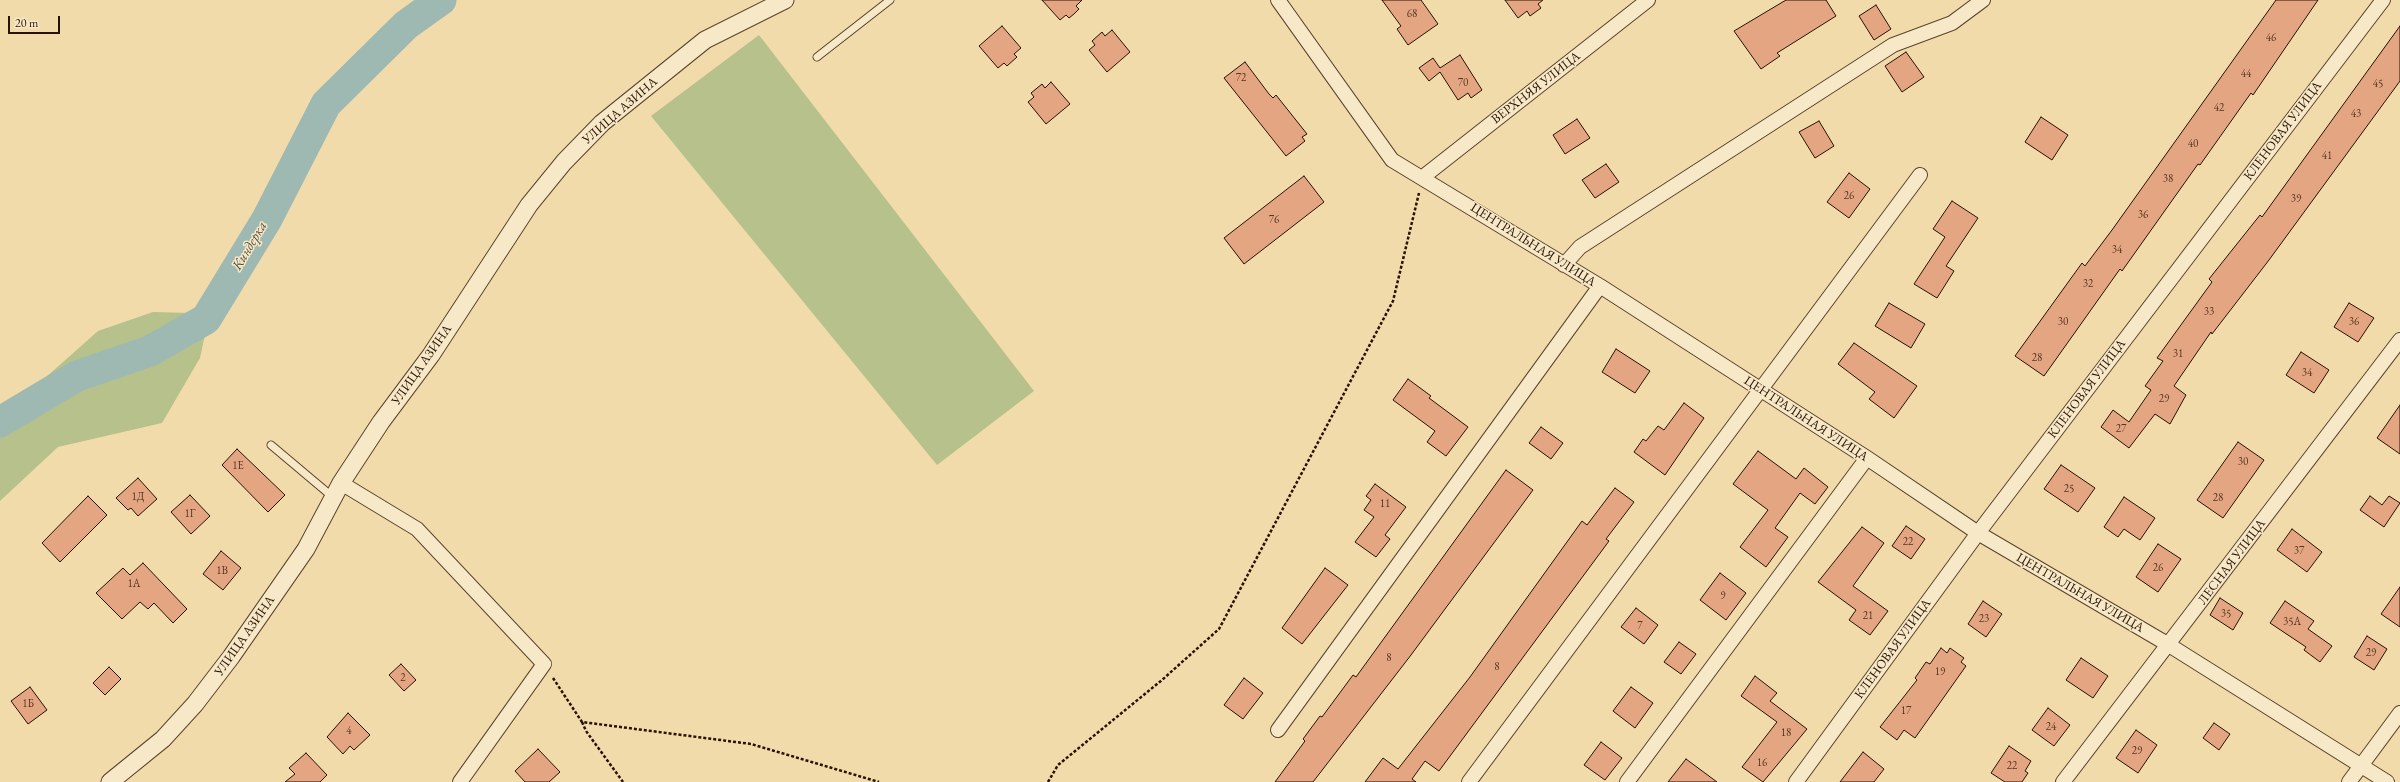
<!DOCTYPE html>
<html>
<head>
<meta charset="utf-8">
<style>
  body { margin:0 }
  #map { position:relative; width:2400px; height:782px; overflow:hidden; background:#f2dbab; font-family:"EB Garamond",serif }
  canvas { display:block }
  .scale { position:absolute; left:8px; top:16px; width:52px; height:18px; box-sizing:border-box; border:2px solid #271100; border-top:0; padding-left:5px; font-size:12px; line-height:14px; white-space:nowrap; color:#271100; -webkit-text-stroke:3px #f7e8c8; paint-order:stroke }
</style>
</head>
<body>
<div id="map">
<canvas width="2400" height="782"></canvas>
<div class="scale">20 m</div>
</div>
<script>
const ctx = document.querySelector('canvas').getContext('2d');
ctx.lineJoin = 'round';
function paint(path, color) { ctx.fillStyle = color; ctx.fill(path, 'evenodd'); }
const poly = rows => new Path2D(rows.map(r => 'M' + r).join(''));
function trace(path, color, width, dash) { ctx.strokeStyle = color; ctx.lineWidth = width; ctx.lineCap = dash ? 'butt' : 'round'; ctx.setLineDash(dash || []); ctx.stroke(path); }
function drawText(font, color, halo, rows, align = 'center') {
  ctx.font = font + ' "EB Garamond",serif'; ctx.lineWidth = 3; ctx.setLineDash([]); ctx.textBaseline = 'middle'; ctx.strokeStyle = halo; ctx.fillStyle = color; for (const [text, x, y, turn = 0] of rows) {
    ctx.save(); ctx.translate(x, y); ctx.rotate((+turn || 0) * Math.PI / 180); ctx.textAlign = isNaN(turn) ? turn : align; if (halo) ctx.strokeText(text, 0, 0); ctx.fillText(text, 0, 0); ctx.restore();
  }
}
paint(poly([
  [759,35,1034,391,937,465,651,116],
  [153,312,191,313,207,325,200,358,162,423,58,447,0,501,0,418,98,331]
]), '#b6c18c');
trace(poly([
  [0,422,77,376,150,351,206,319,267,219,326,104,406,25,441,0]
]), '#9db9b2', 31);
const building = poly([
  [1042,0,1082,0,1076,6,1079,9,1074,14,1069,18,1066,15,1060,20,1042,0],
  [1382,0,1421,0,1438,24,1408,45,1397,29,1401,26,1382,0],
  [1505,0,1543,0,1538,4,1541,8,1530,16,1527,11,1518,18,1505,0],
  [1786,0,1826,0,1836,16,1777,53,1780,56,1761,69,1734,31,1786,0],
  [2276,0,2318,0,2253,95,2251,93,2200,165,2198,164,2122,271,2120,269,2044,376,2015,356,2082,263,2085,266,2112,230,2276,0],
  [1876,5,1891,29,1874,40,1859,16,1876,5],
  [1002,26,1021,48,1014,54,1017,57,1007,66,1004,63,998,68,979,46,1002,26],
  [2400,26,2400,81,2269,260,2212,334,2211,332,2174,386,2186,395,2170,424,2155,414,2129,448,2101,427,2113,410,2129,422,2151,390,2145,386,2163,361,2157,358,2212,282,2209,279,2260,215,2262,217,2400,26],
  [1112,30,1130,52,1107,72,1089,50,1095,45,1092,41,1102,32,1105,36,1112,30],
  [1906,52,1924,77,1902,92,1885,66,1906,52],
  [1460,55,1482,90,1471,98,1468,93,1458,100,1440,72,1429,81,1419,68,1433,58,1440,68,1460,55],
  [1245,62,1269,94,1273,98,1276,95,1307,134,1302,137,1305,141,1286,156,1224,78,1245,62],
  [1051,82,1070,104,1046,124,1028,102,1034,97,1031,93,1042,84,1045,88,1051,82],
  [2041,117,2068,135,2052,160,2025,142,2041,117],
  [1577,119,1590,138,1565,154,1553,135,1577,119],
  [1819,121,1834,146,1815,158,1799,132,1819,121],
  [1606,164,1619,182,1595,198,1582,180,1606,164],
  [1849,173,1870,189,1849,218,1827,202,1849,173],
  [1304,176,1324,202,1244,264,1224,238,1304,176],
  [1952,201,1978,218,1946,266,1954,271,1937,298,1914,284,1945,237,1933,229,1952,201],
  [1889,303,1925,324,1911,348,1875,326,1889,303],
  [2349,303,2374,318,2358,342,2334,327,2349,303],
  [1854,343,1917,386,1894,418,1869,399,1875,392,1838,364,1854,343],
  [1616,349,1650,371,1635,393,1602,372,1616,349],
  [2301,352,2329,370,2314,393,2286,375,2301,352],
  [1408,379,1431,396,1429,398,1468,427,1446,456,1427,442,1435,431,1393,400,1408,379],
  [1684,403,1704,418,1665,475,1634,452,1643,439,1646,441,1658,426,1664,430,1684,403],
  [2400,405,2400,454,2377,438,2400,405],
  [1541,427,1563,443,1551,459,1529,443,1541,427],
  [2238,442,2264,460,2223,518,2197,500,2238,442],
  [237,449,285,495,268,512,222,465,237,449],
  [1758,451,1796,479,1804,468,1828,487,1815,504,1800,493,1775,528,1788,537,1766,567,1740,547,1768,510,1733,484,1758,451],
  [2061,465,2095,488,2078,512,2044,489,2061,465],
  [1506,470,1533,490,1411,655,1313,782,1275,782,1305,741,1303,739,1320,716,1322,717,1353,675,1356,677,1506,470],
  [138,478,157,499,138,516,131,508,128,510,116,498,138,478],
  [1375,484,1406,507,1385,535,1390,539,1376,557,1355,542,1374,517,1364,510,1371,500,1366,496,1375,484],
  [1615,488,1634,502,1606,539,1609,541,1439,771,1425,761,1412,779,1416,782,1365,782,1383,758,1398,769,1470,677,1582,521,1587,525,1615,488],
  [190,495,210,516,191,534,171,512,190,495],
  [88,496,107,515,60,562,42,543,88,496],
  [2370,496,2382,505,2389,496,2400,503,2384,527,2360,510,2370,496],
  [2124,497,2155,518,2140,540,2124,529,2118,537,2104,527,2124,497],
  [1906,526,1925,539,1911,559,1892,546,1906,526],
  [1862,527,1884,543,1853,586,1888,611,1870,635,1849,620,1856,610,1818,582,1862,527],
  [2292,529,2322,552,2307,572,2277,550,2292,529],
  [2158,544,2181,559,2158,592,2136,577,2158,544],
  [221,551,241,568,223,590,203,574,221,551],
  [143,563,187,609,173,623,154,603,148,609,140,602,122,619,96,593,123,568,130,575,143,563],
  [1325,568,1348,585,1302,644,1282,628,1325,568],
  [1720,573,1746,593,1726,620,1700,600,1720,573],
  [2400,587,2400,627,2381,614,2400,587],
  [2220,598,2243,613,2233,630,2210,615,2220,598],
  [1983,601,2002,614,1986,637,1968,624,1983,601],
  [2285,601,2314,621,2308,629,2332,646,2320,662,2304,650,2306,647,2270,623,2285,601],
  [1636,608,1658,625,1644,644,1621,627,1636,608],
  [2367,636,2387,649,2374,670,2354,657,2367,636],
  [1679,642,1696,654,1681,674,1664,662,1679,642],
  [1941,648,1947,653,1950,648,1964,658,1961,662,1966,666,1915,738,1904,730,1897,740,1880,727,1917,680,1915,678,1926,662,1930,664,1941,648],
  [2081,658,2108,676,2093,698,2066,680,2081,658],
  [401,664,416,680,404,691,389,675,401,664],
  [109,667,121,679,105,695,93,683,109,667],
  [1755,676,1777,693,1770,701,1807,729,1763,782,1742,767,1777,722,1741,696,1755,676],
  [1244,678,1263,693,1243,719,1224,705,1244,678],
  [30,687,47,710,28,724,11,701,30,687],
  [1631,687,1653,703,1635,728,1613,711,1631,687],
  [2048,708,2070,725,2054,746,2032,730,2048,708],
  [348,713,370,735,354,750,350,746,343,754,327,737,348,713],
  [2214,723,2230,734,2219,750,2203,738,2214,723],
  [2136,730,2157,745,2138,773,2116,758,2136,730],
  [1601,742,1622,758,1605,780,1584,765,1601,742],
  [2009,746,2031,761,2025,771,2028,773,2022,782,2005,782,1991,773,2009,746],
  [538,749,560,772,549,782,525,782,515,771,538,749],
  [1863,752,1884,769,1874,782,1840,782,1863,752],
  [306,753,327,775,320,782,285,782,295,774,289,768,306,753],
  [1686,759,1717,782,1668,782,1686,759]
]);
paint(building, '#e4a682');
trace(building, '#271100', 1);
const service = poly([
  [817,57,890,0],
  [271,445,334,498]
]);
const minor = poly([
  [1278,0,1392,160,1600,286,1867,458,1978,533,2169,645,2387,782],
  [1423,177,1648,0],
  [1564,265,1580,247,1893,45,1952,23,1983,0],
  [341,483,417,529,544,664,460,782],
  [1278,730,1600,286],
  [1469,782,1920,175],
  [1627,782,1867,458],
  [1796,782,1978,533,2383,0],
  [2063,782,2400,340],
  [2349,782,2400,713]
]);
const tertiary = poly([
  [110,782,163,739,195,704,231,657,306,549,341,483,381,422,431,355,529,205,564,162,602,123,705,40,785,0]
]);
trace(service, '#5a442b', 9);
trace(minor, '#5a442b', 16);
trace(tertiary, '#5a442b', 19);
trace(poly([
  [553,678,582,722,751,744,879,782],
  [582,722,586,731,623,782],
  [1048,782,1058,765,1162,680,1219,629,1393,301,1419,193]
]), '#271100', 2.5, [3, 2]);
trace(service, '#f7e8c8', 7);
trace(minor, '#f7e8c8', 14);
trace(tertiary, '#f7e8c8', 17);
drawText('11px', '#563620', null, [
  ["68",1412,14],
  ["46",2271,38],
  ["44",2246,74],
  ["72",1241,78],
  ["70",1463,83],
  ["45",2378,84],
  ["42",2219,108],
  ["43",2356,114],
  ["40",2193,144],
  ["41",2327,156],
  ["38",2168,179],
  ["26",1849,196],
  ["39",2296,199],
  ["36",2143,215],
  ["76",1274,220],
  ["34",2117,250],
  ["32",2088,284],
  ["33",2209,312],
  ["30",2063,322],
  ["36",2354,322],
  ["31",2178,354],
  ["28",2037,358],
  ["34",2307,373],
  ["29",2164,399],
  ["27",2121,429],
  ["30",2243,462],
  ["1Е",238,466],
  ["25",2069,489],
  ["1Д",138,497],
  ["28",2218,498],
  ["11",1385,504],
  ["1Г",190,514],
  ["22",1908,542],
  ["37",2299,551],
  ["26",2158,568],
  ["1В",222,571],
  ["1А",134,584],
  ["9",1723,596],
  ["35",2226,614],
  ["21",1868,616],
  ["23",1984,619],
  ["35А",2292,622],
  ["7",1640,626],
  ["29",2371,653],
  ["8",1389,658],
  ["8",1497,667],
  ["19",1940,672],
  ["2",403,678],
  ["1Б",28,704],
  ["17",1906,711],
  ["24",2051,727],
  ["4",349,731],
  ["18",1786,733],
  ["29",2137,751],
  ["16",1762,763],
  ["22",2012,766]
]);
drawText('13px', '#271100', '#f7e8c8', [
  ["ВЕРХНЯЯ УЛИЦА",1536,88,-38],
  ["УЛИЦА АЗИНА",620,111,-41],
  ["КЛЕНОВАЯ УЛИЦА",2283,131,-53],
  ["ЦЕНТРАЛЬНАЯ УЛИЦА",1533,245,32],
  ["УЛИЦА АЗИНА",422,365,-55],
  ["КЛЕНОВАЯ УЛИЦА",2087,389,-53],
  ["ЦЕНТРАЛЬНАЯ УЛИЦА",1806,419,33],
  ["ЛЕСНАЯ УЛИЦА",2232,562,-53],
  ["ЦЕНТРАЛЬНАЯ УЛИЦА",2080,593,30],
  ["УЛИЦА АЗИНА",245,636,-55],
  ["КЛЕНОВАЯ УЛИЦА",1893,649,-54]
]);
drawText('italic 14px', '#504c3e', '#f7e8c8', [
  ["Киндерка",250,246,-59]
]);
</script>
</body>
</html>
